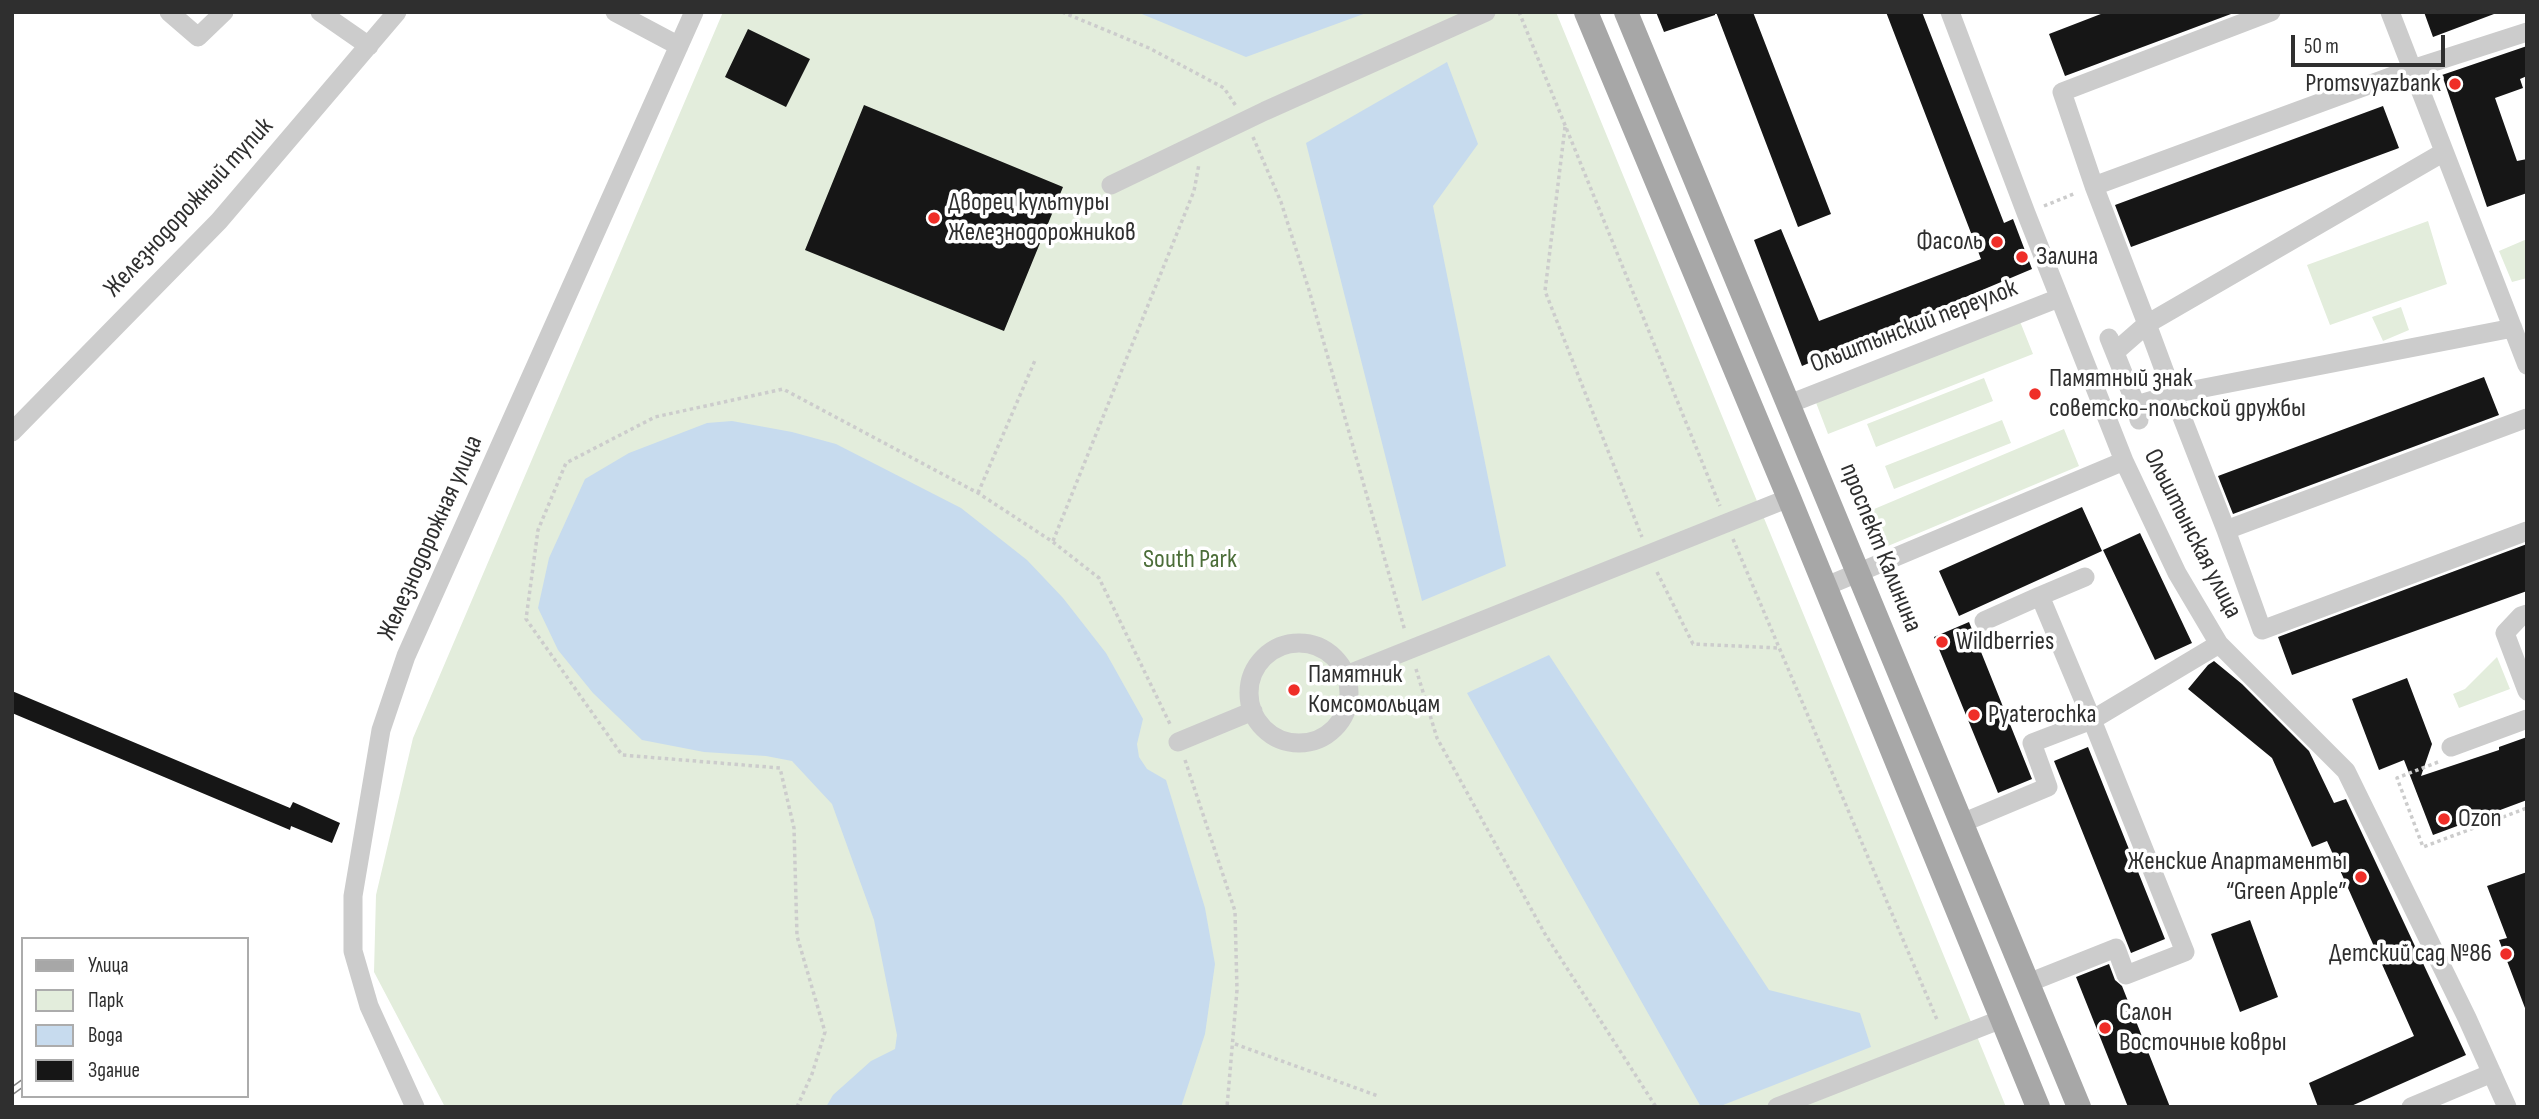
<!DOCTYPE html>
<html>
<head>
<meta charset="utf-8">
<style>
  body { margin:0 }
  #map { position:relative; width:2539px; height:1119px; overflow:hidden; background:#fff; font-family:"Sofia Sans Condensed",sans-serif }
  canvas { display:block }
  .frame { position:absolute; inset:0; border:14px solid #2f2f2f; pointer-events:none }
  .legend { position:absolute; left:21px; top:937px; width:228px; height:161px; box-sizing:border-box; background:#fff; border:2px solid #acacac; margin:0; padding:9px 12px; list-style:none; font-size:21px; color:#2f2f2f }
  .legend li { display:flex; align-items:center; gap:14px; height:35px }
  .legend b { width:35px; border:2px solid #acacac }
  .scale { position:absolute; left:2291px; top:35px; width:154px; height:32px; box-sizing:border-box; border:4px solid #2f2f2f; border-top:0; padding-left:9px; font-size:21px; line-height:24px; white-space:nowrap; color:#2f2f2f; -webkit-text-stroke:5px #fff; paint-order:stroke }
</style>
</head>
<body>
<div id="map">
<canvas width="2539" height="1119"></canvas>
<div class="frame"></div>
<ul class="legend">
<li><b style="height:9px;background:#a7a7a7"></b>Улица</li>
<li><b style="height:19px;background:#e3eddc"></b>Парк</li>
<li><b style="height:19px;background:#c7dbee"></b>Вода</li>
<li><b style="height:19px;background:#161616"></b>Здание</li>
</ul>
<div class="scale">50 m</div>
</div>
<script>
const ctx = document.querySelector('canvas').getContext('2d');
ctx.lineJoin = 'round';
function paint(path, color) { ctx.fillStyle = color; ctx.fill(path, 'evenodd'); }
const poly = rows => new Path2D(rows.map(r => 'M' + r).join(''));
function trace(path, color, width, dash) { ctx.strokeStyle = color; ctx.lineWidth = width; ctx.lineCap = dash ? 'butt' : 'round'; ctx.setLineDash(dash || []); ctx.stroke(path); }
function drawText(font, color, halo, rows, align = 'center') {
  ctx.font = font + ' "Sofia Sans Condensed",sans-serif'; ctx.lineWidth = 7; ctx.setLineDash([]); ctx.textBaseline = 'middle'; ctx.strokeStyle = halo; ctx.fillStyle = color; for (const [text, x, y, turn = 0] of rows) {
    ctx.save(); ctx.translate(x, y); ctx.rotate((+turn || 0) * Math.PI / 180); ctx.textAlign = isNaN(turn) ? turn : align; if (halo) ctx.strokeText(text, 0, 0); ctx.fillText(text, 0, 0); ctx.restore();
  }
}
paint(poly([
  [723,12,1556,12,2006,1107,445,1107,374,972,376,895,413,738],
  [2428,221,2447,284,2330,325,2307,265],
  [2527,239,2527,278,2512,282,2499,251],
  [2401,307,2409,330,2383,341,2372,317],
  [2019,319,2033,354,1828,434,1815,400],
  [1984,378,1993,401,1876,447,1867,424],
  [2002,420,2011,443,1894,489,1885,466],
  [2064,429,2079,466,1876,551,1860,515],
  [2497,657,2510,689,2459,708,2453,694,2465,689]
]), '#e3eddc');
paint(poly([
  [1137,12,1369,12,1246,57],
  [1447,62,1478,144,1433,206,1506,566,1422,601,1306,143],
  [732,421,792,432,836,444,961,508,1027,560,1063,598,1106,653,1143,719,1137,744,1139,757,1147,769,1166,780,1205,908,1215,964,1205,1034,1181,1107,826,1107,833,1095,871,1061,895,1049,897,1035,874,920,832,804,792,761,766,756,704,752,642,740,593,693,558,650,538,608,549,558,585,479,629,453,707,423],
  [1549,655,1769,990,1860,1013,1871,1047,1718,1107,1701,1107,1467,693]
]), '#c7dbee');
paint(poly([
  [1656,12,1715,12,1715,15,1664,32],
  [1716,12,1753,12,1831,214,1798,227],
  [1886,12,1922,12,2004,223,2013,219,2032,269,1802,366,1754,240,1781,229,1819,321,1981,259],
  [2106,12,2231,12,2231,14,2065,76,2049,34],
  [2424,12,2493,12,2494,14,2433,37],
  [748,29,810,59,786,107,725,77],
  [2527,46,2527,76,2520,79,2523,88,2495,98,2517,161,2527,159,2527,193,2487,207,2442,75],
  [864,105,1063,187,1004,331,805,250],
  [2383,106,2399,148,2131,247,2115,205],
  [2484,377,2499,415,2233,514,2218,476],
  [2082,507,2102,551,1959,616,1939,571],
  [2140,533,2192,643,2155,660,2103,550],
  [2527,544,2527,591,2292,675,2278,637],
  [1969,622,2032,779,1998,793,1934,637],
  [2214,661,2242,684,2309,751,2334,803,2346,799,2466,1055,2349,1107,2318,1107,2309,1083,2414,1036,2327,841,2312,847,2272,758,2188,689,2208,665],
  [2407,678,2432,744,2421,776,2499,750,2499,747,2527,737,2527,800,2433,835,2404,760,2379,770,2352,699],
  [12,691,290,808,293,802,340,823,332,843,291,826,290,830,12,713],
  [2088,747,2165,939,2131,953,2054,761],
  [2527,872,2527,1008,2525,1008,2499,940,2507,938,2487,886],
  [2250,920,2278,997,2240,1012,2211,934],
  [2109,964,2115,980,2122,986,2170,1107,2128,1107,2076,977]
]), '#161616');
trace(poly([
  [1062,12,1149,48,1224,88,1236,106],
  [1519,12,1720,506],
  [1565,127,1545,291,1642,537],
  [1253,137,1281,202,1309,290,1405,631],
  [2044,206,2076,193],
  [978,493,1036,358],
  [1733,539,1938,1022],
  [1053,541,1194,191,1199,164],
  [1657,572,1693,644,1779,648],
  [1416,669,1437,738,1545,934,1656,1107],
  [1185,760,1235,911,1237,990,1227,1107],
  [2438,762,2397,778,2423,847,2527,808],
  [1235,1044,1378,1096],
  [797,1107,812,1074,825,1032,797,936,794,828,780,768,622,755,526,619,538,530,566,463,655,417,783,389,978,493,1053,542,1099,578,1170,724]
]), '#ccc', 3.5, [3.5, 3.5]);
trace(poly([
  [169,12,198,37,224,12],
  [320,12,369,46],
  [615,12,679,46],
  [1950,12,2026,213,2124,461,2177,573,2219,644,2346,771,2467,1018,2507,1107],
  [2271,12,2062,92,2094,186,2412,69,2527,32],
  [2390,12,2527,365],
  [1111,185,1265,111,1486,12],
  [2094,186,2147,324,2444,152],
  [2109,338,2136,405,2139,420],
  [2115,352,2147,324,2173,394,2136,405],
  [1789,404,2059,298],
  [2527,418,2226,530,2262,630,2527,531],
  [12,432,219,221,397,12],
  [2226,530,2173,394,2513,328],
  [1824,587,2124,461],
  [2040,596,2085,577],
  [2527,614,2521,616,2505,633,2527,691],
  [1984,621,2040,596,2092,720,2219,644],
  '1249 693a50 50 0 1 1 100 0a50 50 0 1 1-100 0Z',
  [1346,675,1789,498],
  [1178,742,1253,711],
  [2451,747,2527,719],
  [1962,823,2048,787,2032,743,2092,720,2185,952,2126,975,2116,948,2028,983],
  [415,1107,369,1006,353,951,353,896,381,730,406,656,694,12],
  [1777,1107,2002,1019],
  [2411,1107,2492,1073]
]), '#ccc', 19);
trace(poly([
  [1586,12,1789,498,2038,1107],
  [1626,12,2079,1107]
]), '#a7a7a7', 24);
const rail = poly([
  [12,1091,23,1083]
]);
trace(rail, '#848484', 8);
trace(rail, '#fff', 5, [16]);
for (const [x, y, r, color] of [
  [2455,84,7,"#ef2e28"],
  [934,218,7,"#ef2e28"],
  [1997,242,7,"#ef2e28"],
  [2022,257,7,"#ef2e28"],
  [2035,394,7,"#ef2e28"],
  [1942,642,7,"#ef2e28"],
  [1294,690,7,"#ef2e28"],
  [1974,715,7,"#ef2e28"],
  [2444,819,7,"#ef2e28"],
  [2361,877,7,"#ef2e28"],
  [2506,954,7,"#ef2e28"],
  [2105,1028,7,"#ef2e28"]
]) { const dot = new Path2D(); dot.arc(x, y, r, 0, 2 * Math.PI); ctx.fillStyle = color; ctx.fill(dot); trace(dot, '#fff', 2.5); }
drawText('26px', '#2f2f2f', '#fff', [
  ["Promsvyazbank",2441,84,"right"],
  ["Дворец культуры",948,203],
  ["Железнодорожников",948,233],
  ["Фасоль",1983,242,"right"],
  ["Залина",2036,257],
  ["Памятный знак",2049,379],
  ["советско-польской дружбы",2049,409],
  ["Wildberries",1956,642],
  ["Памятник",1308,675],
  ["Комсомольцам",1308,705],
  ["Pyaterochka",1988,715],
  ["Ozon",2458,819],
  ["Женские Апартаменты",2347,862,"right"],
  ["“Green Apple”",2347,892,"right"],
  ["Детский сад №86",2492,954,"right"],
  ["Салон",2119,1013],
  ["Восточные ковры",2119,1043]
], 'left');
drawText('26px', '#2f2f2f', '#fff', [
  ["Железнодорожный тупик",189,208,-47],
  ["Ольштынский переулок",1914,327,-21],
  ["Ольштынская улица",2192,534,63],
  ["Железнодорожная улица",431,538,-66],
  ["проспект Калинина",1880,548,68]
]);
drawText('26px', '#4c6e39', '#fff', [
  ["South Park",1190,560]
]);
</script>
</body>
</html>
